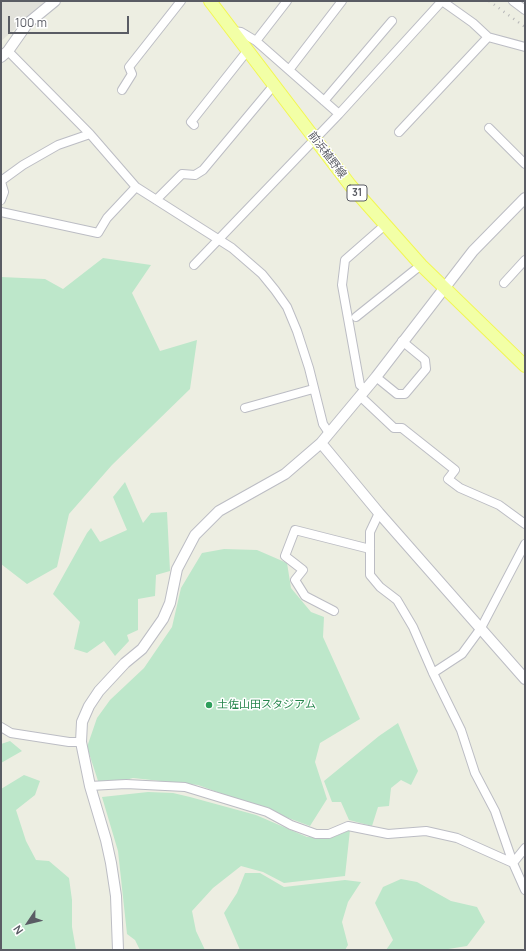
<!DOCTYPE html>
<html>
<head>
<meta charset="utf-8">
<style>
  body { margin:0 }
  #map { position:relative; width:526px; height:951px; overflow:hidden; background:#edeee2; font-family:Manrope,sans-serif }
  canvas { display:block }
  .frame { position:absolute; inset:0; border:2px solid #5a5c64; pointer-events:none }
  .north { position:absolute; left:8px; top:903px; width:40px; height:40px; -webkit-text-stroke:3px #fff; paint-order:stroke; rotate:235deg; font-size:11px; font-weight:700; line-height:16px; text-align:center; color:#5a5c64 }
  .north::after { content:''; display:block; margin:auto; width:14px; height:18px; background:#5a5c64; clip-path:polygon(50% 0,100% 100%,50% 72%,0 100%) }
  .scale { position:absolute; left:8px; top:16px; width:121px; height:18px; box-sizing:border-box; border:2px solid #5a5c64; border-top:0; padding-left:5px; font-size:12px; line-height:14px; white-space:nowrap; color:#5a5c64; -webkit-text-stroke:3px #fff; paint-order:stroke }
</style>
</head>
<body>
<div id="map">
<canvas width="526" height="951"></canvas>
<div class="frame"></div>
<div class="north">N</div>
<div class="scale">100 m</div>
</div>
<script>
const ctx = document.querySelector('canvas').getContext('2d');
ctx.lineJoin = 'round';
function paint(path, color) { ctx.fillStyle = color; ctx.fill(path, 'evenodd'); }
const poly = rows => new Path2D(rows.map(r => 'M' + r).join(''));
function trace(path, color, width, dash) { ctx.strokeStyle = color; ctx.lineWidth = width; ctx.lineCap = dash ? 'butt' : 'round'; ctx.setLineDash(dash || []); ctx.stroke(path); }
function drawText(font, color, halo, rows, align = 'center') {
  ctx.font = font + ' Manrope,"Noto Sans JP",sans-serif'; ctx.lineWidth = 3; ctx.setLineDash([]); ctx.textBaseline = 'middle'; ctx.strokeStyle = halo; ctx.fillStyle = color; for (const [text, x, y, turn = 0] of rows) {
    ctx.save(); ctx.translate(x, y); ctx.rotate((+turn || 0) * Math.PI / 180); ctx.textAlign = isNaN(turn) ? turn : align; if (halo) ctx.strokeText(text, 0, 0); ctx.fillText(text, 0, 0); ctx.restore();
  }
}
paint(poly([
  [1,1,48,1,1,41]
]), '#e1e1da');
paint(poly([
  [103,258,151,265,132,293,160,351,197,340,190,389,112,465,69,514,57,567,27,584,1,564,1,277,45,279,63,289],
  [125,482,143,523,151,513,167,512,170,571,156,575,155,596,138,599,138,630,127,635,129,641,115,656,104,641,87,653,74,649,80,622,53,594,87,533,91,528,100,542,127,530,113,497],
  [224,549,257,550,287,563,291,588,311,612,324,617,323,637,360,719,320,743,315,762,327,799,310,826,198,785,133,778,100,787,87,747,97,718,110,700,144,668,172,627,181,588,202,553],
  [398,723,418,771,411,785,401,780,391,788,389,806,378,807,372,826,349,820,341,802,332,802,324,781,379,736],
  [10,741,22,751,1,763,1,744],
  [24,775,40,781,35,795,16,810,26,841,36,860,49,861,69,878,72,900,72,927,76,950,1,950,1,789],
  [148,792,173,793,190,797,256,815,307,837,331,838,350,830,345,876,284,883,263,872,241,866,213,888,192,911,196,931,205,950,140,950,135,940,127,934,118,851,102,797],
  [245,873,260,873,284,887,345,880,361,882,348,902,342,922,348,945,345,950,240,950,224,913,237,893],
  [401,879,417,882,451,901,477,907,485,922,467,946,442,950,386,950,393,940,375,903,383,887]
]), '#bde7ca');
const minor = poly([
  [442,1,473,23,488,37,525,47],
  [513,1,525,10],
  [233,31,241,32,256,41,339,114],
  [256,41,287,1],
  [8,51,90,134,136,187,232,248,262,274,275,290,287,307,297,331,309,368,323,424,329,433],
  [289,70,342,1],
  [122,90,132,74,129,67,181,1],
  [324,101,392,21],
  [194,125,191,122,248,50],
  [489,128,525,164],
  [399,132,488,37],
  [1,181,23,165,58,145,90,134],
  [1,182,4,192,1,200],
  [156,200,182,174,195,175,203,170,274,85],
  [1,212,98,233,107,218,136,187],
  [194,265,339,114,442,1],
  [504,283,525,260],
  [356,317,421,265],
  [376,377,397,394,405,394,426,369,425,360,402,341],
  [365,389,360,385,342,285,345,260,385,225],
  [360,396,394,428,402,428,455,470,448,479,460,488,499,505,525,524],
  [245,408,313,389],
  [379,513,370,532,370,575,380,587,397,600,413,627,433,673,461,730,475,773,495,811,513,863,525,890],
  [334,611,305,596,295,580,303,570,285,556,295,530,370,549],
  [433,673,462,654,481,628,525,544],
  [1,727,11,733,69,742,81,742],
  [90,786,126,784,185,787,267,812,291,825,316,834,329,834,348,826,388,834,426,831,457,838,513,863],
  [513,863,525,848]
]);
const tertiary = poly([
  [1,57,8,51,27,24,55,1],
  [321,443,379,513,525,679],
  [118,950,116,896,111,863,106,840,90,786,81,742,82,722,89,706,99,691,125,663,142,649,163,619,170,603,177,569,195,535,219,511,285,474,321,443,376,377,473,251,525,198]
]);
const primary = poly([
  [210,1,350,185,421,265,525,366]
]);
trace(minor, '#bcbdc4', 10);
trace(tertiary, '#bcbdc4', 12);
trace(primary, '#f2f752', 14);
trace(minor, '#fff', 8);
trace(tertiary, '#fff', 10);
trace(primary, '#f2ffa6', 12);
trace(poly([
  [489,1,525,27]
]), '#b8b8b9', 2.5, [1, 5]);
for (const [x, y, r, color] of [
  [209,705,4,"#2e9e5b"]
]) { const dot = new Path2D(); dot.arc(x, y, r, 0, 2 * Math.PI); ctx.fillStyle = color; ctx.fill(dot); trace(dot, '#fff', 1.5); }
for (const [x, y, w] of [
  [357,193,20]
]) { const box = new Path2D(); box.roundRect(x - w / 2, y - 8, w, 16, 3); ctx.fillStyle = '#fff'; ctx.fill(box); trace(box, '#5a5c64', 1); }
drawText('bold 10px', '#5a5c64', null, [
  ["31",357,193]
]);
drawText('11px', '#5a5c64', '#fff', [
  ["前浜植野線",327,155,53]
]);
drawText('11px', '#27864d', '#fff', [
  ["土佐山田スタジアム",217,705]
], 'left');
</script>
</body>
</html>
